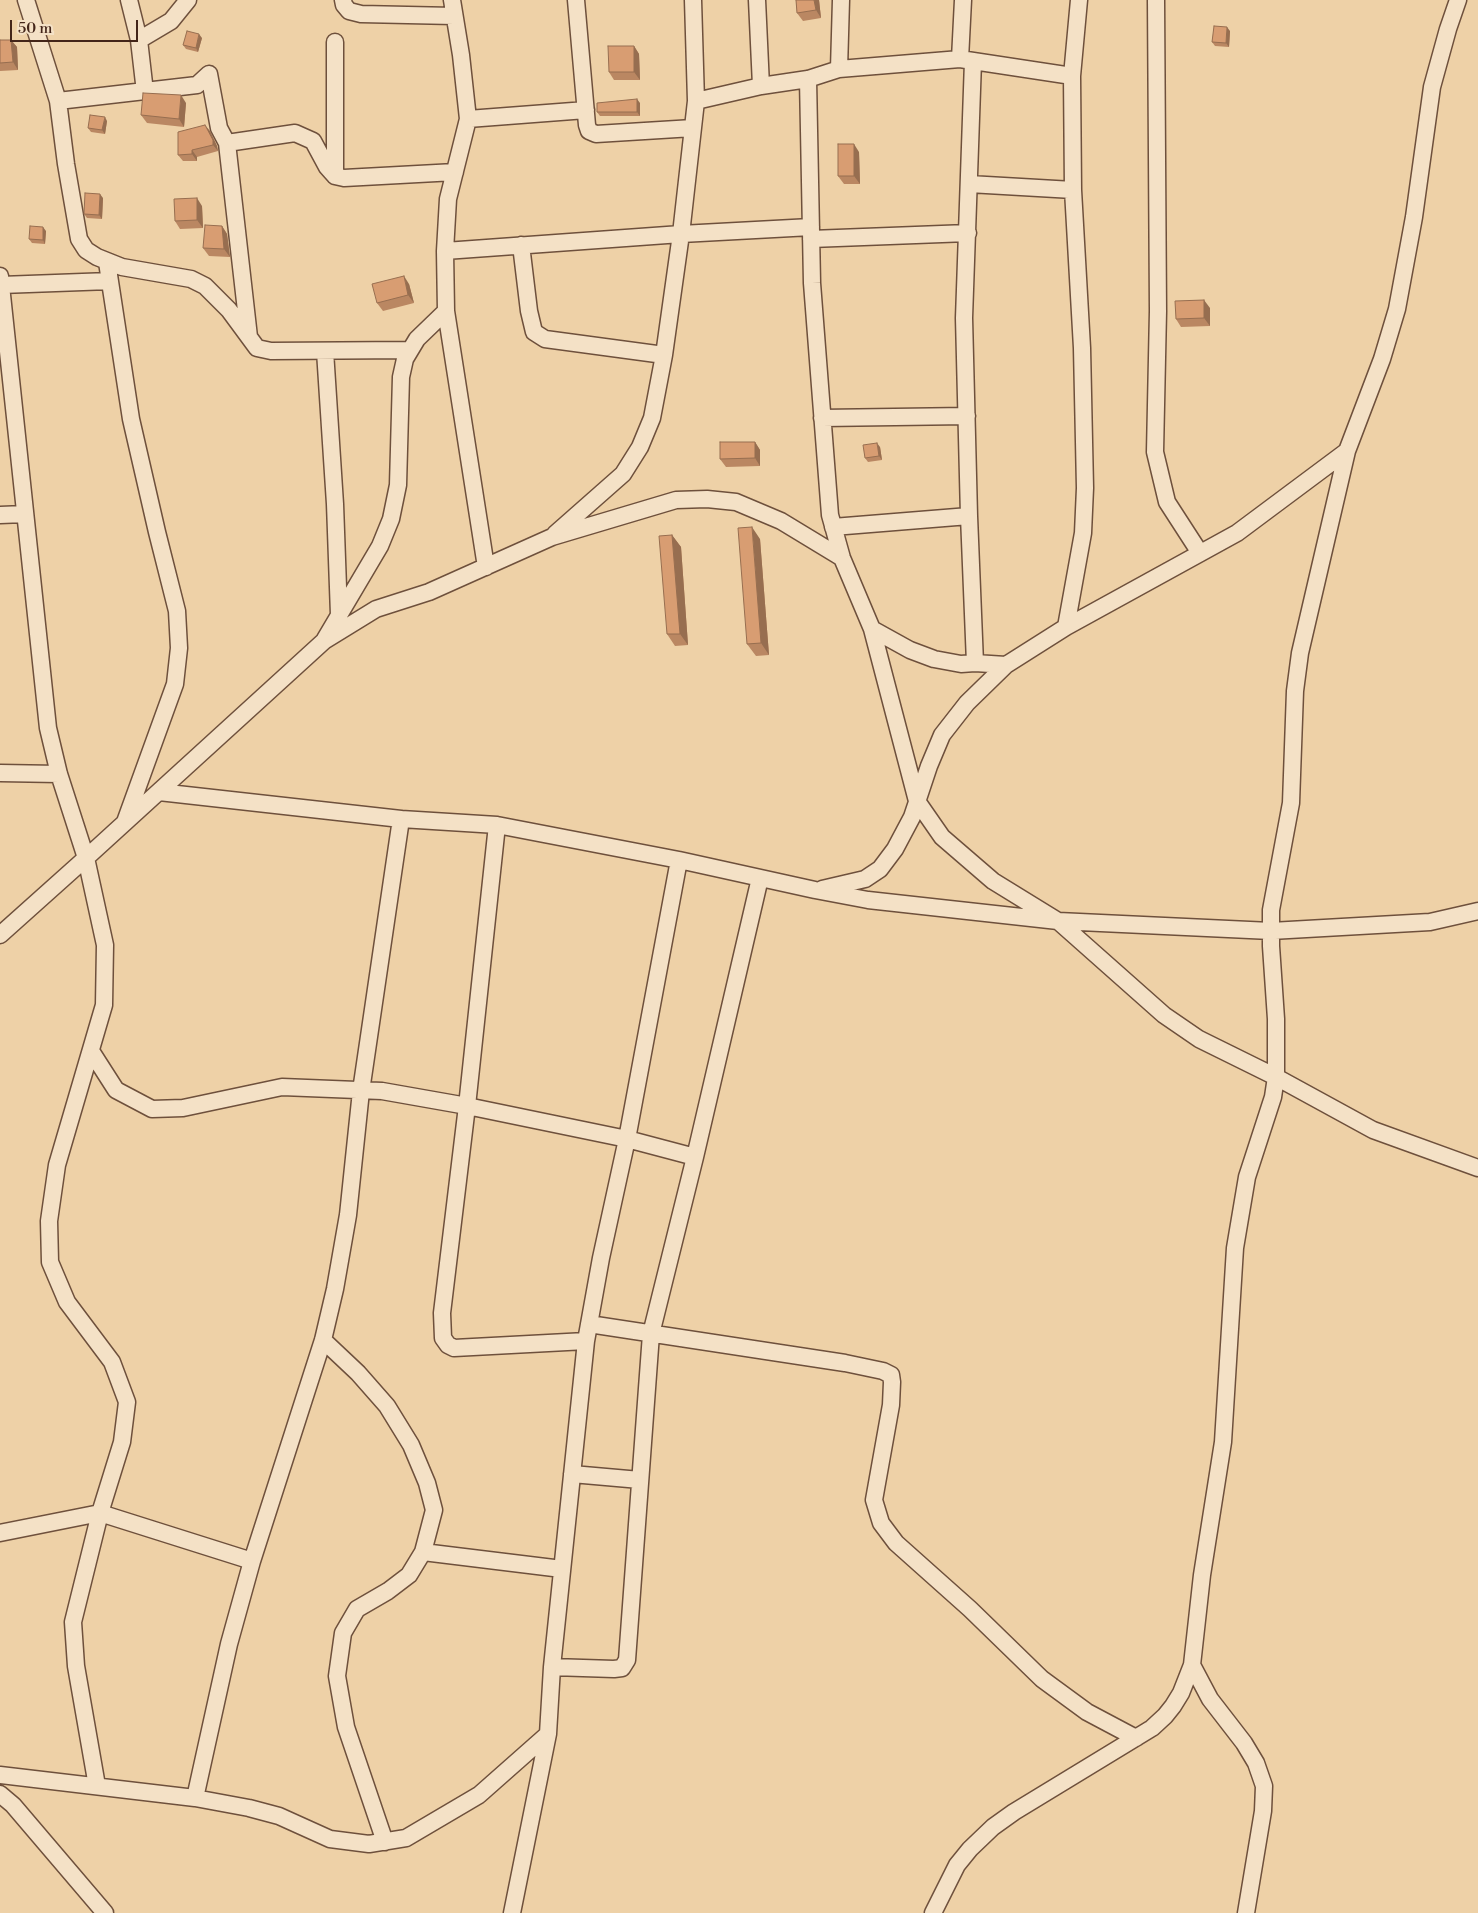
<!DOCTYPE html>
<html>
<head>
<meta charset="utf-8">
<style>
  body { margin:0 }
  #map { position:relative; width:1478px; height:1913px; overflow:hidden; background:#eed1a7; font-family:"Libre Bodoni",serif }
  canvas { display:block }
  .scale { position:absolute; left:10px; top:20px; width:128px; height:22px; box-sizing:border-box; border:2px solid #432519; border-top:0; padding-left:6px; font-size:15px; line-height:18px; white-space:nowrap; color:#432519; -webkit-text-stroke:4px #f4e1c6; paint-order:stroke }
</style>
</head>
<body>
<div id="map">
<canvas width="1478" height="1913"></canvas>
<div class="scale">50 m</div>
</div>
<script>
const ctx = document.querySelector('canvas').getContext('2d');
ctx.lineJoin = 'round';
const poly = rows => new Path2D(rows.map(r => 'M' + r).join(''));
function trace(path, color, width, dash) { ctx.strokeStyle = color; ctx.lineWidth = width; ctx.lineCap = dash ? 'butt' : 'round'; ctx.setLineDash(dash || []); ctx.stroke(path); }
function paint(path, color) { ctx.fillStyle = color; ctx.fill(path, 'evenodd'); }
const street = poly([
  [26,0,58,101,66,164,79,239,86,250,97,257,122,267,191,279,205,286,229,310,257,348,271,351,410,350],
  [129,0,139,40,145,92],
  [343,0,344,5,349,11,361,14,454,16],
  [452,0,461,55,468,119,448,199,445,251,446,311,486,567],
  [576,0,587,125,589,131,596,134,693,128],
  [757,0,761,86],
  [1156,0,1158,311,1155,452,1167,502,1200,553],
  [139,40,171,21,188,0],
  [335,42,335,176],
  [960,59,963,0],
  [973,61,964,318,969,516,975,663],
  [839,69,841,0],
  [808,79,812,283,830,515,842,558,872,629,910,650,934,659,961,664,975,663,1006,665],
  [58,101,197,85,209,74,219,128,227,143,295,133,313,141,327,167,335,176,344,178,455,172],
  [696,101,761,86,808,79,839,69,960,59,1072,76],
  [468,119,586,110],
  [227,143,249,337],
  [969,184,1073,190],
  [811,239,968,233],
  [521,245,529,311,534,332,545,339,664,355],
  [445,251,681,234,811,227],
  [107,262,131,419,157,532,177,611,179,648,175,684,125,822],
  [0,276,48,728,59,774,86,858,105,945,104,1005,57,1165,49,1221,50,1262,67,1302,112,1362,127,1402,122,1442,100,1513,73,1622,76,1666,97,1786],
  [1,285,110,281],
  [325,351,335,504,339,615],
  [822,418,967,416],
  [0,515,25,514],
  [833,527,969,516],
  [555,534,623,474,640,447,652,418,664,355,681,234,696,101,693,0],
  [1066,627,1083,533,1085,488,1082,348,1073,190,1072,76,1079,0],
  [872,629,917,801,942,837,993,881,1058,921,1164,1015,1199,1039,1276,1077,1373,1130,1478,1168],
  [325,639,380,546,391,519,398,485,401,377,405,359,417,339,446,311],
  [0,773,59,774],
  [159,792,401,819,497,825,679,860,815,890,868,900,1058,921,1271,931,1430,922,1478,911],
  [497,825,467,1106,442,1313,443,1338,448,1345,454,1348,586,1341],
  [822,889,865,879,880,869,895,849,912,817,929,766,942,735,967,703,1006,665,1066,627,1237,533,1347,451],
  [0,935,86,858,324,641,376,609,429,592,552,537,676,500,707,499,736,502,781,521,842,558],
  [91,1051,116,1090,152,1109,183,1108,282,1087,382,1091,467,1106,627,1139,695,1157],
  [589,1324,845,1363,883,1371,891,1375,892,1382,891,1405,874,1500,881,1523,896,1543,970,1609,1042,1679,1087,1712,1136,1738],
  [323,1340,358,1373,387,1406,411,1445,427,1483,434,1510,423,1552,409,1575,388,1591,357,1609,343,1633,337,1676,346,1727,385,1842],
  [572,1474,640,1480],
  [0,1533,100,1513,252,1561],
  [423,1552,562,1569],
  [1192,1665,1210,1699,1244,1743,1256,1763,1264,1786,1263,1811,1246,1913],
  [552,1667,614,1669,622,1668,627,1660,651,1334,695,1157,760,878],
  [0,1775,195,1798,249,1808,279,1816,330,1839,369,1844,406,1838,479,1795,548,1734],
  [0,1794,13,1805,105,1913],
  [195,1798,229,1644,252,1561,323,1340,335,1289,348,1215,361,1091,401,819],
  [512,1913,548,1734,552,1667,586,1341,601,1258,627,1139,679,860],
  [933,1913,957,1865,970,1849,993,1827,1014,1812,1152,1728,1165,1716,1173,1706,1181,1693,1192,1665,1202,1575,1223,1442,1235,1248,1247,1177,1273,1097,1276,1077,1276,1019,1271,946,1271,910,1291,803,1295,691,1300,653,1347,451,1382,359,1397,309,1414,217,1432,87,1448,29,1458,0]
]);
trace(street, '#6e503c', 19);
trace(street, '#f4e1c6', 16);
paint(poly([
  [796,0,819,0,821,18,803,21,797,13],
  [1230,31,1229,47,1215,46,1212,42],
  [202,38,198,52,186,49,183,45],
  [0,40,11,40,17,47,18,70,0,71],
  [634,46,639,54,640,80,614,80,609,72],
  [186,103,184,127,147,123,141,115],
  [640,103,640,116,600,116,597,112],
  [107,121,105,134,91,132,88,128],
  [210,131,217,146,218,151,197,157,197,161,183,161,178,155],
  [859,152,860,184,844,184,838,176],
  [103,198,102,219,87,218,84,214],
  [202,206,203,228,180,229,175,221],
  [222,226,227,234,230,257,209,256,203,248],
  [46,231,45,244,32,243,29,239],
  [409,284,414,303,383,311,377,303],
  [1210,308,1210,326,1181,327,1176,319],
  [755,442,760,450,760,466,726,467,720,459],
  [880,447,882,460,868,462,865,458],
  [672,535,681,547,688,645,675,646,667,634],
  [760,539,769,655,756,656,747,644]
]), '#ba8762');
paint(poly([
  [814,0,819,0,821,18,816,10],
  [1227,27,1230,31,1229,47,1226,43],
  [199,34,202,38,198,52,196,48],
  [11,40,17,47,18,70,13,62],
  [634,46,639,54,640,80,634,72],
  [181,95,186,103,184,127,179,119],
  [637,99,640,103,640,116,637,112],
  [105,117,107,121,105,134,102,130],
  [205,125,210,131,217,146,218,151,213,145],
  [854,144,859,152,860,184,854,176],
  [192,150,197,157,197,161,192,154],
  [100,194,103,198,102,219,99,215],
  [197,198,202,206,203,228,197,220],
  [222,226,227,234,230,257,224,249],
  [43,227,46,231,45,244,43,240],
  [404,276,409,284,414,303,408,295],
  [1204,300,1210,308,1210,326,1204,318],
  [755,442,760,450,760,466,755,458],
  [877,443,880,447,882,460,879,456],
  [752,527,760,539,769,655,761,643],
  [672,535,681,547,688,645,680,634]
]), '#976e50');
const building = poly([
  [796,0,814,0,816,10,797,13,796,0],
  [1214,26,1227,27,1226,43,1212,42,1214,26],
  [187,31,199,34,196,48,183,45,187,31],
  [0,40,11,40,13,62,0,63,0,40],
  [608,46,634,46,634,72,609,72,608,46],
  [143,93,181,95,179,119,141,115,143,93],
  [637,99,637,112,597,112,597,103,637,99],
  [90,115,105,117,102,130,88,128,90,115],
  [205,125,213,140,213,145,192,150,192,154,178,155,178,132,205,125],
  [838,144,854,144,854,176,838,176,838,144],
  [85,193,100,194,99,215,84,214,85,193],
  [197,198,197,220,175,221,174,199,197,198],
  [205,225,222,226,224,249,203,248,205,225],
  [30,226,43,227,43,240,29,239,30,226],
  [404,276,408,295,377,303,372,284,404,276],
  [1204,300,1204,318,1176,319,1175,301,1204,300],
  [720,442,755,442,755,458,720,459,720,442],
  [877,443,879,456,865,458,863,445,877,443],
  [752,527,761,643,747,644,738,528,752,527],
  [672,535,680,634,667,634,659,536,672,535]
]);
paint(building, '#d89d72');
trace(building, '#976e50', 1);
</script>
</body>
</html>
